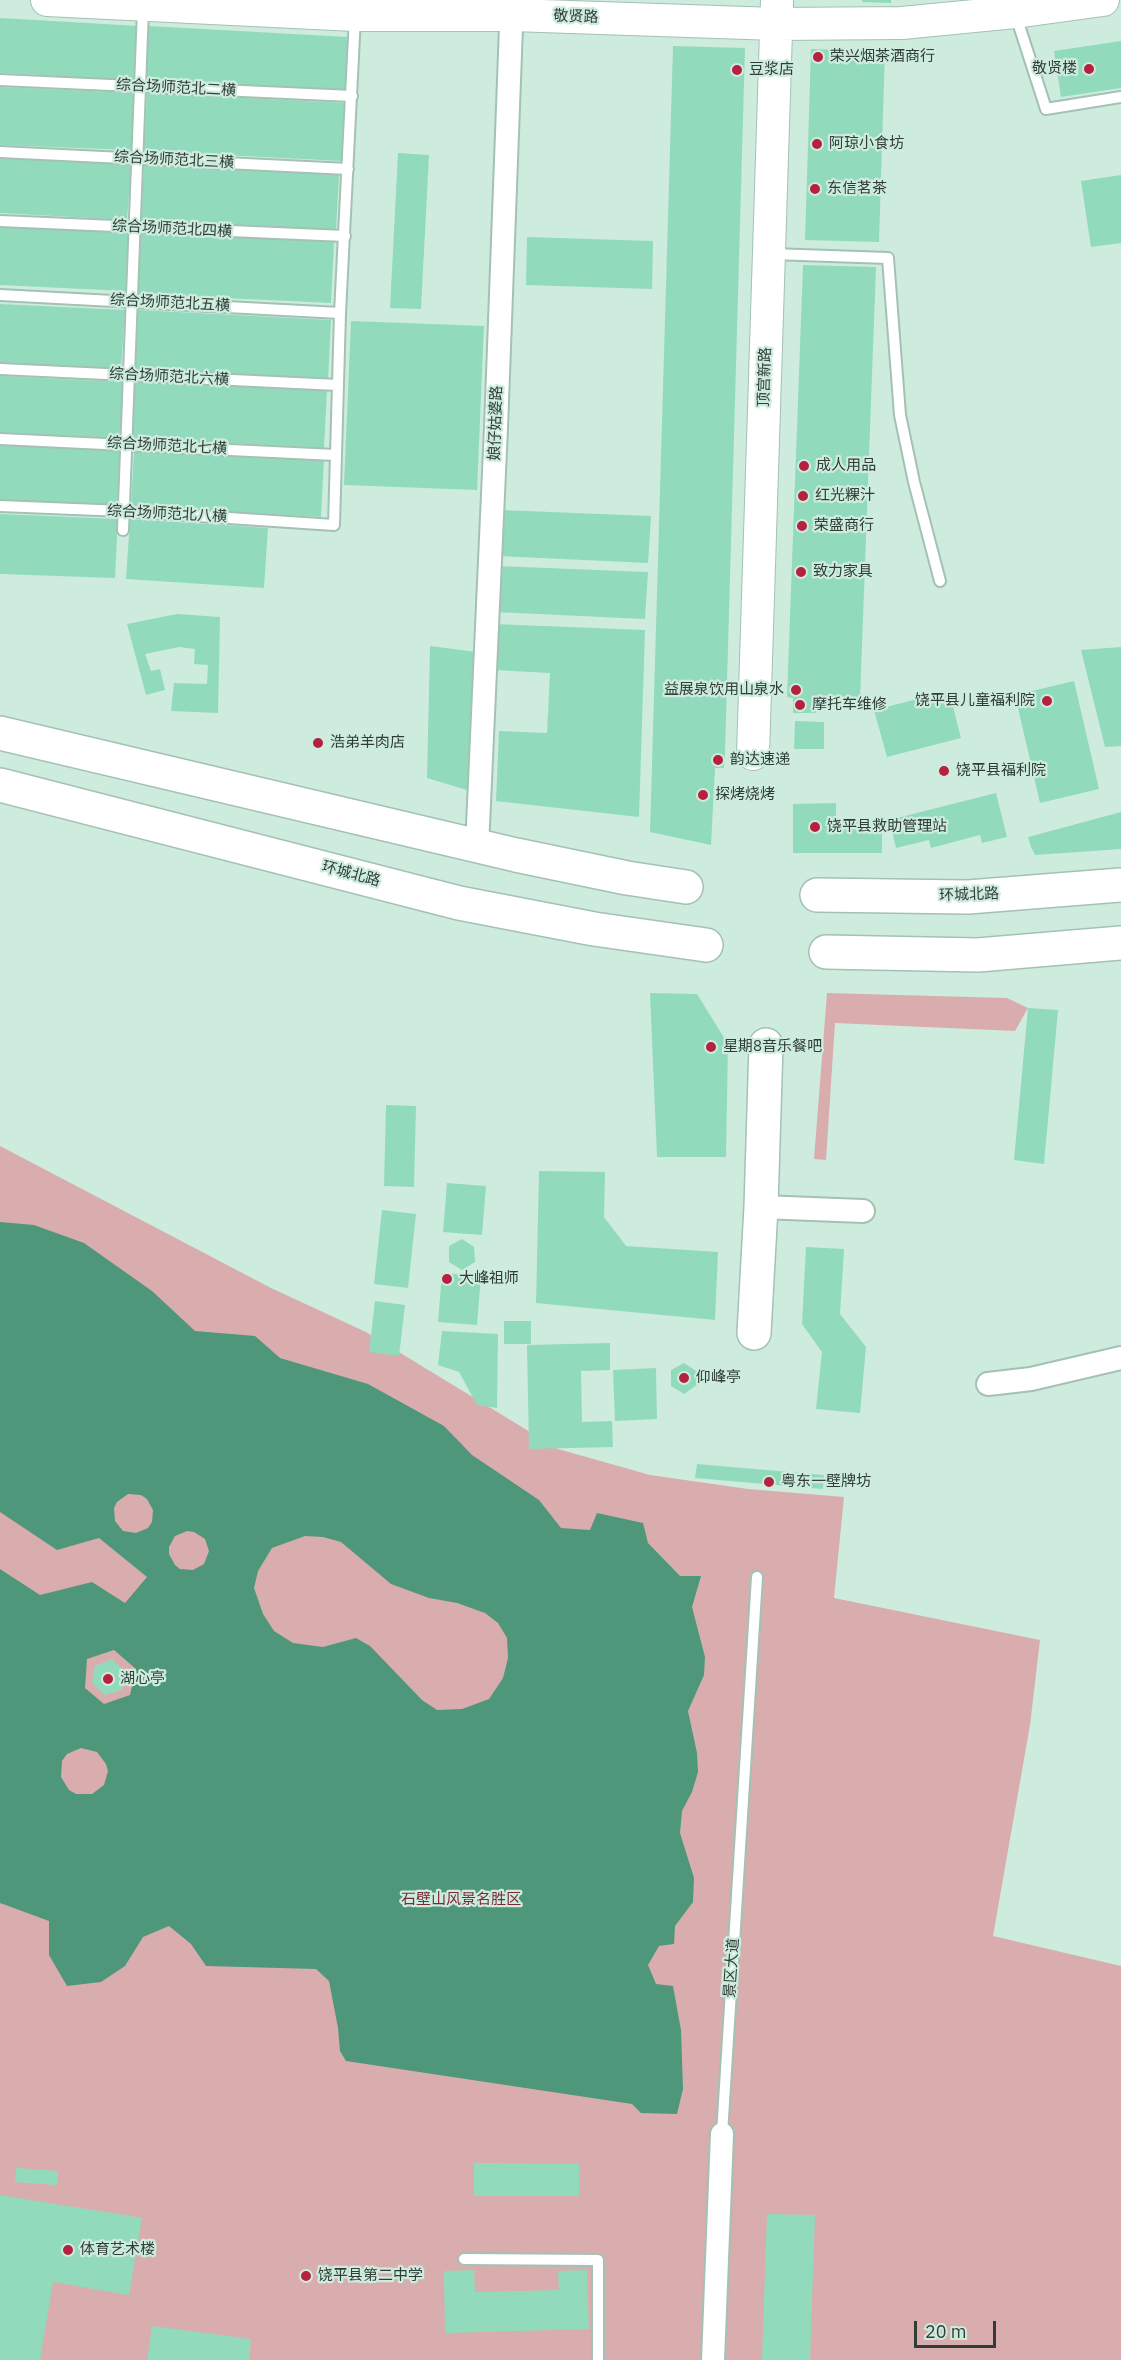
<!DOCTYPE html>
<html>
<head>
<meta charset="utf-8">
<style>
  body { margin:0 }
  #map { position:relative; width:1121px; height:2360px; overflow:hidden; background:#cdecde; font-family:"IBM Plex Sans",sans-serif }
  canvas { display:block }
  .scale { position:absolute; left:914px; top:2321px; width:82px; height:27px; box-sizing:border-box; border:3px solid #313d37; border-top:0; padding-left:8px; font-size:18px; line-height:21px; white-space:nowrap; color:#313d37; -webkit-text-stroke:4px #cdecde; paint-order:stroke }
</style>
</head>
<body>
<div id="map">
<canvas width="1121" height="2360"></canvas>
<div class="scale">20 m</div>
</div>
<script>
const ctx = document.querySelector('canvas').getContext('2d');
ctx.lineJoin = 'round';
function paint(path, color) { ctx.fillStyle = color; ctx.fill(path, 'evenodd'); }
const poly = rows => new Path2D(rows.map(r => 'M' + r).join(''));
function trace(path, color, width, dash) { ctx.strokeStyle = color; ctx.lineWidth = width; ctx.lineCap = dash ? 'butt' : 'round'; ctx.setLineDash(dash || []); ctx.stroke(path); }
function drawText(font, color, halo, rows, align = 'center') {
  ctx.font = font + ' "IBM Plex Sans","Noto Sans SC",sans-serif'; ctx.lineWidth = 4.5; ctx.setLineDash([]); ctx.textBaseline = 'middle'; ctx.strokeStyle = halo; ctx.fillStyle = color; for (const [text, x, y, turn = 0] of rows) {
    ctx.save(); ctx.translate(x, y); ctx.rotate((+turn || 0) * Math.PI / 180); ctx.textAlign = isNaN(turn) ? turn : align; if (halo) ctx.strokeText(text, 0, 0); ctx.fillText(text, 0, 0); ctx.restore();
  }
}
paint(poly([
  [827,993,1007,998,1028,1008,1015,1031,835,1023,826,1160,814,1159],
  [0,1146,271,1288,366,1332,558,1449,650,1475,748,1489,844,1497,834,1598,1040,1640,1030,1725,993,1936,1121,1966,1121,2360,0,2360]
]), '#d9adae');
paint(poly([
  [0,1222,34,1225,84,1243,152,1291,195,1331,255,1336,280,1358,368,1384,444,1426,472,1455,539,1500,561,1528,590,1530,597,1513,643,1523,648,1543,680,1576,701,1576,692,1607,705,1657,704,1675,688,1711,697,1753,698,1772,692,1792,682,1811,680,1833,694,1878,693,1902,675,1926,674,1944,659,1946,648,1965,656,1984,673,1986,681,2030,683,2089,677,2114,641,2113,632,2104,346,2061,340,2051,338,2028,329,1981,316,1969,206,1966,191,1944,169,1926,143,1937,125,1966,101,1982,67,1986,49,1955,49,1921,0,1903,0,1569,40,1595,92,1582,125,1603,147,1577,99,1538,57,1550,0,1512],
  [128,1494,141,1495,147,1499,153,1510,152,1522,148,1528,136,1533,123,1531,115,1521,114,1508,117,1502],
  [187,1531,194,1532,205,1539,209,1551,204,1564,193,1570,180,1569,175,1565,169,1554,169,1547,175,1536],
  [305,1536,323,1537,341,1542,391,1584,429,1598,457,1603,485,1613,498,1623,507,1638,508,1658,503,1678,489,1699,462,1709,437,1710,422,1700,370,1646,356,1638,323,1647,293,1643,274,1631,263,1614,254,1588,258,1571,272,1548],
  [114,1650,136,1669,130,1695,104,1704,85,1688,87,1659],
  [81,1748,97,1752,106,1764,108,1771,104,1785,92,1794,76,1794,69,1790,61,1777,62,1761,67,1754]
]), '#4e977b');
paint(poly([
  [862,0,891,0,891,3,862,2],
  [0,18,139,26,136,80,0,73],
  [149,26,348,37,345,91,146,80],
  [1121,41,1121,88,1061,97,1054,51],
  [673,46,745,48,725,753,724,768,715,768,711,845,650,832],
  [811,49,885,51,879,242,805,240],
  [0,87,134,93,131,150,0,145],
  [147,93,345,103,342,161,144,151],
  [398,153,429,155,421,309,390,308],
  [0,158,131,165,127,220,0,213],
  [144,165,339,175,336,231,141,221],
  [1121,175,1121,243,1091,247,1081,181],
  [0,227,129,233,126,291,0,285],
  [141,233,334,242,331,303,138,294],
  [527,237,653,241,652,289,526,285],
  [803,265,876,267,860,700,816,699,816,713,793,713,793,698,787,697],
  [0,304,125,310,121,369,0,363],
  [138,310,331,320,328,381,135,372],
  [351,321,484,326,477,490,344,485],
  [0,376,123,382,120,438,0,433],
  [135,382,327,391,324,448,133,438],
  [0,443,120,449,117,506,0,500],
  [134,449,324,459,321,517,131,507],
  [500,510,651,516,648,563,498,556],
  [0,514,118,519,115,578,0,574],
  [130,519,268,528,264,588,126,579],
  [497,566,648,572,645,619,495,612],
  [177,614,220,617,218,713,171,711,174,683,207,684,208,665,194,664,195,649,179,647,145,654,151,671,160,669,165,690,146,695,127,624],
  [494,624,645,630,639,817,496,801,499,731,547,733,550,673,493,670],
  [430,646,477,652,470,791,427,778],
  [1121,647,1121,746,1105,747,1081,650],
  [1074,681,1099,789,1040,803,1015,695],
  [949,691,961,738,887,757,874,710],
  [795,721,824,722,824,749,794,749],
  [996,793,1007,837,982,843,980,835,931,848,929,840,896,848,889,820],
  [836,803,836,820,882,820,882,853,793,853,793,804],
  [1121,812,1121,849,1035,855,1031,847,1028,837],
  [650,993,697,994,728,1044,726,1157,657,1157],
  [1028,1008,1058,1010,1044,1164,1014,1160],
  [386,1105,416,1106,414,1187,384,1186],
  [539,1171,605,1172,604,1217,626,1246,718,1252,715,1320,536,1303],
  [447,1183,486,1186,482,1235,443,1232],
  [382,1210,416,1214,408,1288,374,1284],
  [462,1239,474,1247,475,1262,462,1270,449,1262,449,1246],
  [806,1247,844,1249,840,1314,866,1347,860,1413,816,1409,822,1352,802,1324],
  [442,1273,481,1276,477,1325,438,1322],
  [375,1301,405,1305,399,1356,369,1352],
  [504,1321,531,1321,531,1344,504,1344],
  [442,1331,498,1334,497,1408,477,1405,459,1372,438,1365],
  [610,1343,610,1370,581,1371,582,1422,612,1421,613,1447,529,1449,527,1345],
  [684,1363,696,1371,697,1385,684,1394,671,1386,671,1370],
  [656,1368,657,1419,615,1421,613,1370],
  [697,1464,824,1475,823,1489,695,1478],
  [112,1659,125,1672,122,1690,105,1695,92,1683,95,1666],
  [474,2163,579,2164,579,2196,474,2196],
  [16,2168,58,2171,57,2185,15,2182],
  [0,2195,142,2218,129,2295,53,2282,40,2360,0,2360],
  [767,2214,815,2215,810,2360,762,2360],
  [474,2270,475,2292,559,2290,558,2271,587,2270,589,2329,445,2333,444,2271],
  [152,2326,251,2339,249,2360,147,2360]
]), '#91dbbc');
const lane = poly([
  [1016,16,1046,109,1121,97],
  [0,80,352,96],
  [0,152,348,169],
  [0,221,345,236],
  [772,254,888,258,900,415,914,482,940,581],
  [0,295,340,313],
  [0,369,338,385],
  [0,439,335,455],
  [0,506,123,511,334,525,340,313,355,17],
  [123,530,143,9],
  [722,2134,757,1577],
  [464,2259,598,2260,598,2360]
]);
const street = poly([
  [477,847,496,428,512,0],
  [761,1207,863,1211],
  [988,1384,1031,1379,1121,1358],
  [713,2360,722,2134]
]);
const secondary = poly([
  [47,0,355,15,512,15,776,24,902,23,1015,12,1103,0],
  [753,754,777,0]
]);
const primary = poly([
  [0,733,516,855,627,878,686,887],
  [0,785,459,903,594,929,706,945],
  [817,895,968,897,1121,885],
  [826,952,978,955,1121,943],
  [754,1333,761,1207,766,1045]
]);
trace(lane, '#a3c1b4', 14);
trace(street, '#a3c1b4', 26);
trace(secondary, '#a3c1b4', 34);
trace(primary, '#a3c1b4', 36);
trace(lane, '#fff', 10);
trace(street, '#fff', 22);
trace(secondary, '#fff', 32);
trace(primary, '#fff', 33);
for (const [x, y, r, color] of [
  [818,57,6,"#b52240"],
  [1089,69,6,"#b52240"],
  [737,70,6,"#b52240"],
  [817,144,6,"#b52240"],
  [815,189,6,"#b52240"],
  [804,466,6,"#b52240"],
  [803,496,6,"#b52240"],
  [802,526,6,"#b52240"],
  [801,572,6,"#b52240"],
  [796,690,6,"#b52240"],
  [1047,701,6,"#b52240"],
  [800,705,6,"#b52240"],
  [318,743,6,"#b52240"],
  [718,760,6,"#b52240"],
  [944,771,6,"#b52240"],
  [703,795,6,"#b52240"],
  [815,827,6,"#b52240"],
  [711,1047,6,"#b52240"],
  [447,1279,6,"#b52240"],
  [684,1378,6,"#b52240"],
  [769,1482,6,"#b52240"],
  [108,1679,6,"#b52240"],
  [68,2250,6,"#b52240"],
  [306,2276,6,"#b52240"]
]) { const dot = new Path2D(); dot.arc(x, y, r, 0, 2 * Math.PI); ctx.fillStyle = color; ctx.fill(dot); trace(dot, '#cdecde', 2); }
drawText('15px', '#313d37', '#cdecde', [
  ["敬贤路",576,17,2],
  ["综合场师范北二横",176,88,3],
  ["综合场师范北三横",174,160,3],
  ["综合场师范北四横",172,229,3],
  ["综合场师范北五横",170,303,3],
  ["综合场师范北六横",169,377,3],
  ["顶宫新路",765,377,-88],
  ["娘仔姑婆路",496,423,-88],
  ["综合场师范北七横",167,446,3],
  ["综合场师范北八横",167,514,3],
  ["环城北路",351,874,15],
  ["环城北路",969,895,-2],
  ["景区大道",732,1968,-86]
]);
drawText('15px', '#313d37', '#cdecde', [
  ["荣兴烟茶酒商行",830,57],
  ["敬贤楼",1077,69,"right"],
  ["豆浆店",749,70],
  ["阿琼小食坊",829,144],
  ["东信茗茶",827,189],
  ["成人用品",816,466],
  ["红光粿汁",815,496],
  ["荣盛商行",814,526],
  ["致力家具",813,572],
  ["益展泉饮用山泉水",784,690,"right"],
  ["饶平县儿童福利院",1035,701,"right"],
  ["摩托车维修",812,705],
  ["浩弟羊肉店",330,743],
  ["韵达速递",730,760],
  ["饶平县福利院",956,771],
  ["探烤烧烤",715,795],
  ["饶平县救助管理站",827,827],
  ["星期8音乐餐吧",723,1047],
  ["大峰祖师",459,1279],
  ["仰峰亭",696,1378],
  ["粤东一壁牌坊",781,1482],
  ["湖心亭",120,1679],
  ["体育艺术楼",80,2250],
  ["饶平县第二中学",318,2276]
], 'left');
drawText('15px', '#7b2833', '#cdecde', [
  ["石壁山风景名胜区",461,1900]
]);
</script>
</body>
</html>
